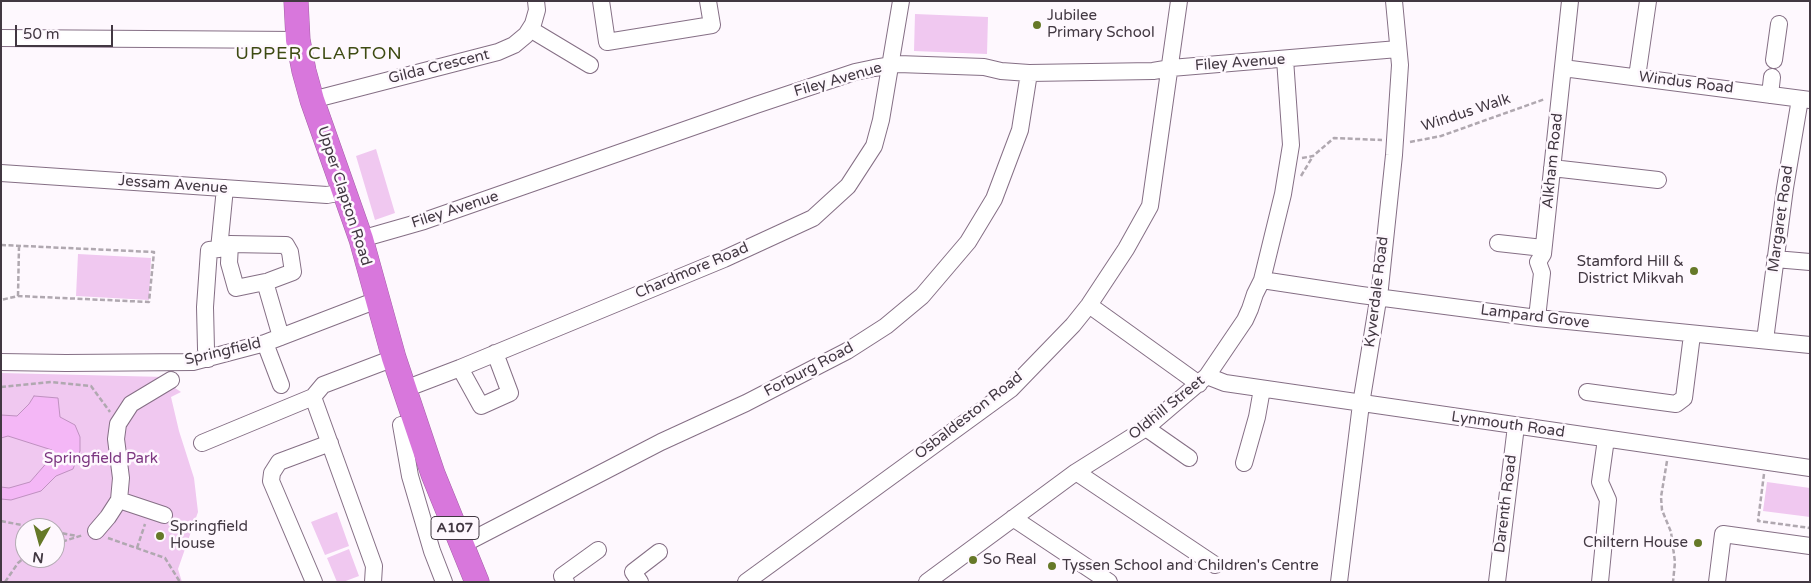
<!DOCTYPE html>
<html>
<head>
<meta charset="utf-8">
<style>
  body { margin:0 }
  #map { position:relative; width:1811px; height:583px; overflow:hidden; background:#fef8fe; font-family:"Varela Round",sans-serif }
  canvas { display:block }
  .frame { position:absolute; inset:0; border:2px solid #423842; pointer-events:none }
  .north { position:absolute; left:15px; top:518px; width:50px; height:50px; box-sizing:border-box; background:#fef8fe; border:1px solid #b3abb3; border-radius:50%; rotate:187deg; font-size:14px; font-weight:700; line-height:20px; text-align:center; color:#423842 }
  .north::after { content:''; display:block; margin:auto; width:18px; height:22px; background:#667928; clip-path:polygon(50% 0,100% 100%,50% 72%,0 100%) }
  .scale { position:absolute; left:15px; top:25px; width:98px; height:22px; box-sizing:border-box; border:2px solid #423842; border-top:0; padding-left:6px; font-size:15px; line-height:18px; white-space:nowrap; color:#423842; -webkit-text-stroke:4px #fef8fe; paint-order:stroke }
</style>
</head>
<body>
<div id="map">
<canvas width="1811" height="583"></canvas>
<div class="frame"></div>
<div class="north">N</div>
<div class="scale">50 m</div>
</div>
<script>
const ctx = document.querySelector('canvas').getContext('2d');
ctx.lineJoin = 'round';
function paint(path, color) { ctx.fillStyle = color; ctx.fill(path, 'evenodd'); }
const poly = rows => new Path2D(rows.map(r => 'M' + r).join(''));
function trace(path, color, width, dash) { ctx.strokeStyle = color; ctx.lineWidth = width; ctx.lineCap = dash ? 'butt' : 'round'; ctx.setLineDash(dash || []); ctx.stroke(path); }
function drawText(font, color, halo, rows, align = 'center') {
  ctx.font = font + ' "Varela Round",sans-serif'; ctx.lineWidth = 5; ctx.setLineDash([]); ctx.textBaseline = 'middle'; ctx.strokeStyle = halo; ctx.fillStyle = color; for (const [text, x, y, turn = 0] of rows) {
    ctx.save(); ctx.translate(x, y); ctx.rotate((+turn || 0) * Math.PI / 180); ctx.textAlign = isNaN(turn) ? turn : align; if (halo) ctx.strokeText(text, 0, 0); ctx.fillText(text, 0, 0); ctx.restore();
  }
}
paint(poly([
  [915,14,988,17,987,54,914,51],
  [376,149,395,213,375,220,356,156],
  [78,254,151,258,149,300,76,296],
  [1,373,165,377,169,384,181,392,171,397,179,431,194,478,198,512,178,569,182,582,1,582],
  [25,528,55,528,55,558,25,558],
  [1767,482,1810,488,1810,517,1763,511],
  [337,512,349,546,325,555,311,522],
  [349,549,359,576,343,582,337,582,327,558]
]), '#f0c8f0');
const water = poly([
  [34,396,58,398,60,417,75,425,80,437,80,451,73,469,56,476,41,491,11,500,1,499,1,487,9,488,30,482,50,459,52,450,8,436,1,438,1,415,17,416,29,404,34,396]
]);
paint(water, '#f4b7f6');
trace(water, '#bf91c0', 1);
const minor = poly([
  [601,1,607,42,712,25,708,1],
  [530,29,590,65],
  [1,38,298,40],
  [1774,60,1779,24],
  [1563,68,1810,100],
  [1637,77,1648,1],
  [1770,95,1772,77],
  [312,100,498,52,514,45,526,35,533,24,537,10,536,1],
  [1552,168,1658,180],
  [1,173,327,195,344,192],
  [361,239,424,221,756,105,855,72,874,68,898,64,984,67,1001,71,1029,73,1153,71,1171,68,1398,49],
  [1498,243,1543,248],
  [1775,259,1810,262],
  [1262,280,1361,295,1537,318,1810,345],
  [267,285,269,281,293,272,290,252,286,245,230,244,229,263,236,288,265,282,281,337],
  [1089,305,1199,384],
  [1537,318,1542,273,1538,262,1543,254,1570,1],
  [1765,340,1785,188,1800,99],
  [265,343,281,385],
  [208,359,206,349,205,307,209,250,219,249,225,188],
  [1,362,66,363,193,362,265,343,377,300],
  [460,368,481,406,510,393,495,353],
  [1207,376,1225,383,1810,468],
  [405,389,460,368,724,259,813,218,848,186,874,146,881,120,901,1],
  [1587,392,1676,404,1684,398,1692,335],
  [401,425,410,476,432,551,444,582],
  [1146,428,1189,458],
  [202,443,313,397],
  [1244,463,1257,417,1262,389],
  [1076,472,1215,565],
  [119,500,164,515],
  [1013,518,1109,582],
  [96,531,108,517,119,500,121,478,116,439,118,424,131,404,171,380],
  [462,545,661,442,746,403,847,351,886,326,922,296,968,242,994,199,1020,130,1029,73],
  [314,582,271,481,272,473,279,462,330,443],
  [373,582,374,566,313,397,323,385,394,358],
  [566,582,562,576,598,550],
  [640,582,633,572,659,552],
  [746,582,1011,389,1073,325,1089,305,1126,249,1150,206,1179,1],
  [927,582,1076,472,1146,428,1207,376,1245,320,1250,309,1255,294,1262,280,1283,194,1291,145,1285,59],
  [1339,582,1361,404,1380,288,1394,155,1400,65,1394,1],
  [1497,582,1516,426],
  [1600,582,1608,500,1600,482,1606,439],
  [1717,582,1723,534,1810,546]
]);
const highway = poly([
  [296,1,298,40,304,71,312,100,361,239,394,358,433,474,477,582]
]);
trace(minor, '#856f85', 18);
trace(highway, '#a461a6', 25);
trace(poly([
  [1410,142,1441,136,1545,99],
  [1302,158,1313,156,1334,138,1382,140],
  [1301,176,1313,156],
  [1,245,154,252,149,302,18,296,1,300],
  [18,296,19,246],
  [1,387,51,382,91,386,110,412],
  [1667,461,1661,497,1662,510,1671,532,1675,562,1673,582],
  [1764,474,1758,521,1810,528],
  [1,521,37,528],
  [55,532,77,536],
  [108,538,165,558,180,582],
  [55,544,83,535],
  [137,548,145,524],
  [5,582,18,563,25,557]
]), '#b0a8b0', 2.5, [5, 2.5]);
trace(minor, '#fff', 16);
trace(highway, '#d877dc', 24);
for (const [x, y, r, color] of [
  [1037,25,5,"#667928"],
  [1694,271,5,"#667928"],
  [160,536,5,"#667928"],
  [1698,543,5,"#667928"],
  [973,560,5,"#667928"],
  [1052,566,5,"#667928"]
]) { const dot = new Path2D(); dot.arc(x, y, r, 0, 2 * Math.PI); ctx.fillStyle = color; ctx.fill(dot); trace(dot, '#fef8fe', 2); }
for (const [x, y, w] of [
  [455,528,48]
]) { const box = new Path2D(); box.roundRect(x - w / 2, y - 11.5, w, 23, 4); ctx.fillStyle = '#fef8fe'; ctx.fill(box); trace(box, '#423842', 1); }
drawText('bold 14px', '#423842', null, [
  ["A107",455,528]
]);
drawText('15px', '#423842', '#fef8fe', [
  ["Jubilee",1047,16],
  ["Primary School",1047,33],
  ["Stamford Hill &",1684,262,"right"],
  ["District Mikvah",1684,279,"right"],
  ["Springfield",170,527],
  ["House",170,544],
  ["Chiltern House",1688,543,"right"],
  ["So Real",983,560],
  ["Tyssen School and Children's Centre",1062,566]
], 'left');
drawText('15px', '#423842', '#fef8fe', [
  ["Filey Avenue",1240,63,-4],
  ["Gilda Crescent",439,67,-14],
  ["Filey Avenue",838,80,-16],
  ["Windus Road",1686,83,7],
  ["Windus Walk",1466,113,-18],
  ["Alkham Road",1553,161,-84],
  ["Jessam Avenue",173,185,4],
  ["Upper Clapton Road",344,196,72],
  ["Filey Avenue",455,210,-18],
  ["Margaret Road",1781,219,-82],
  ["Chardmore Road",692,271,-23],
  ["Kyverdale Road",1377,292,-83],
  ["Lampard Grove",1535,317,7],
  ["Springfield",223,352,-13],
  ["Forburg Road",809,370,-28],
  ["Oldhill Street",1167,408,-39],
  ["Osbaldeston Road",969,416,-38],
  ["Lynmouth Road",1508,425,8],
  ["Darenth Road",1506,504,-83]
]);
drawText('15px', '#7c3680', '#fef8fe', [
  ["Springfield Park",101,459]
]);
ctx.letterSpacing = '1px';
drawText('18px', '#3e4b13', '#fef8fe', [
  ["UPPER CLAPTON",319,54]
]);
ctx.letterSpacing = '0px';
</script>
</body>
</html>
